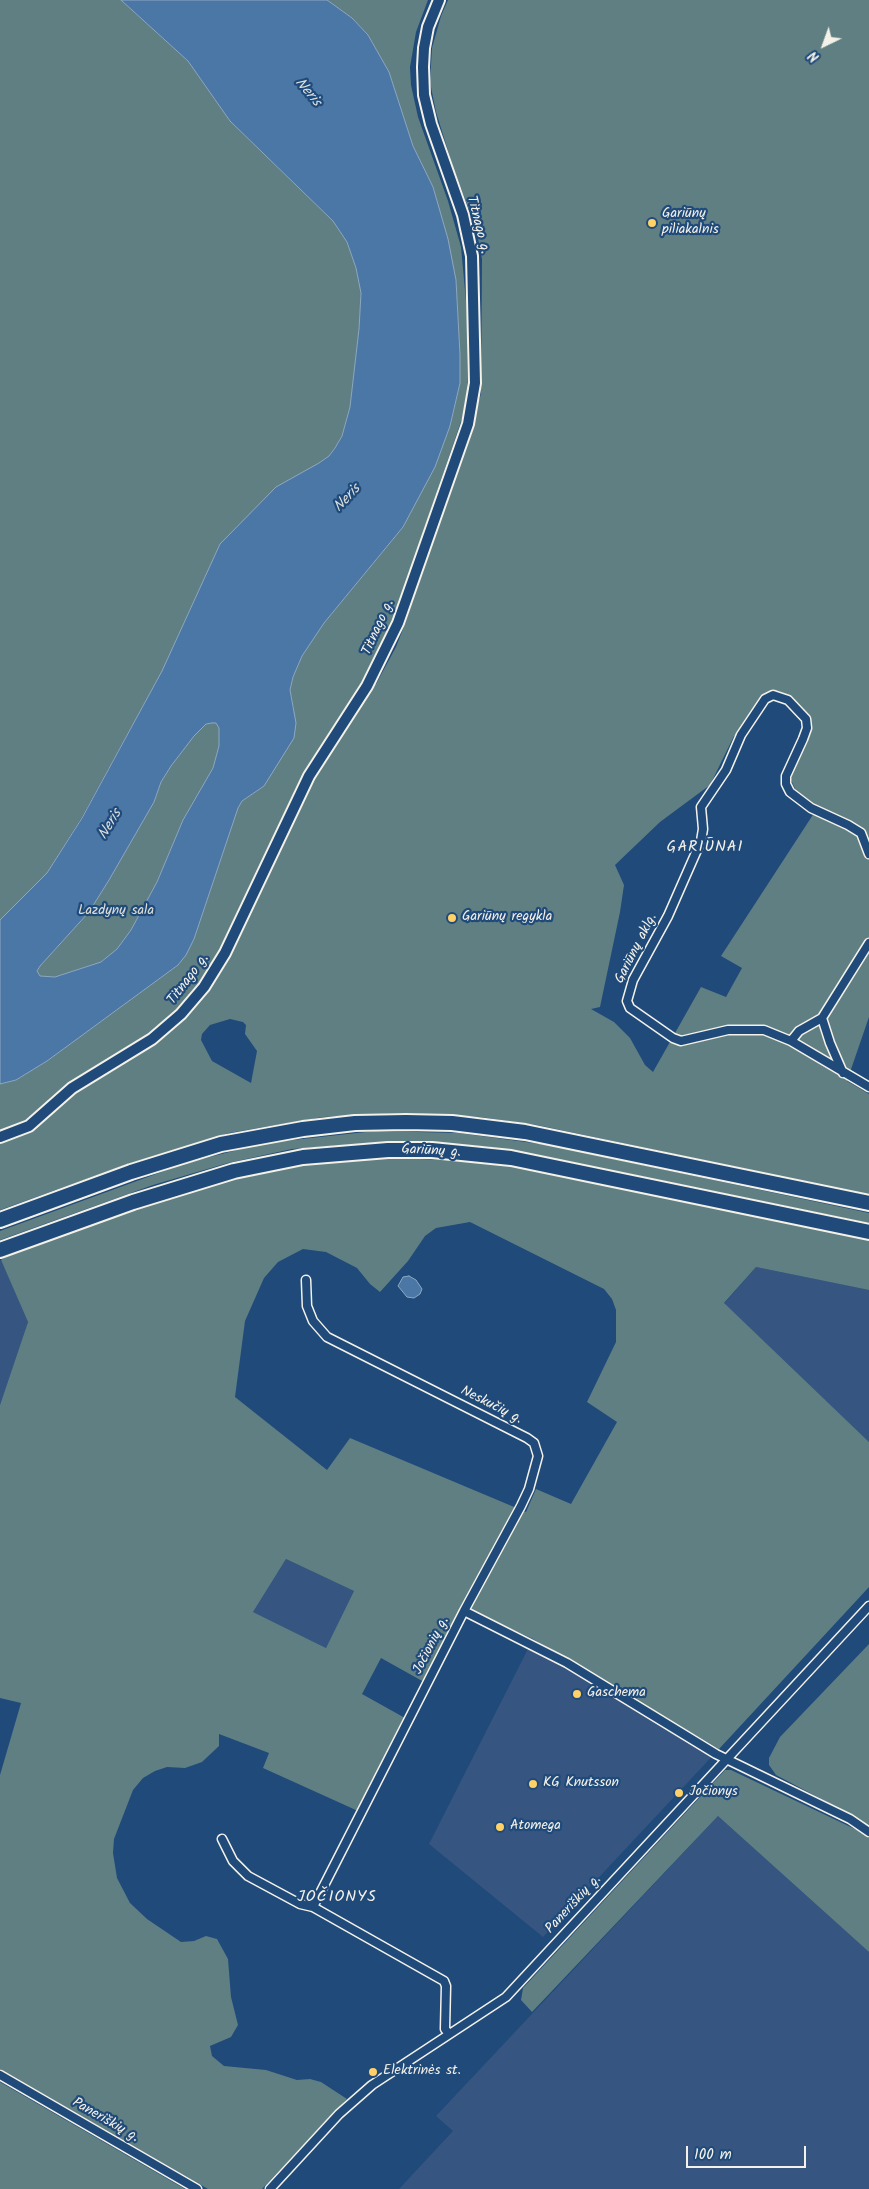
<!DOCTYPE html>
<html>
<head>
<meta charset="utf-8">
<style>
  body { margin:0 }
  #map { position:relative; width:869px; height:2189px; overflow:hidden; background:#1f4a7a; font-family:Kalam,sans-serif }
  canvas { display:block }
  .north { position:absolute; left:799px; top:20px; width:50px; height:50px; -webkit-text-stroke:4px #1f4a7a; paint-order:stroke; rotate:222deg; font-size:14px; font-weight:700; line-height:20px; text-align:center; color:#f4f1e8 }
  .north::after { content:''; display:block; margin:auto; width:18px; height:22px; background:#f4f1e8; clip-path:polygon(50% 0,100% 100%,50% 72%,0 100%) }
  .scale { position:absolute; left:686px; top:2146px; width:120px; height:22px; box-sizing:border-box; border:2px solid #f4f1e8; border-top:0; padding-left:6px; font-size:15px; line-height:18px; white-space:nowrap; color:#f4f1e8; -webkit-text-stroke:4px #1f4a7a; paint-order:stroke }
</style>
</head>
<body>
<div id="map">
<canvas width="869" height="2189"></canvas>
<div class="north">N</div>
<div class="scale">100 m</div>
</div>
<script>
const ctx = document.querySelector('canvas').getContext('2d');
ctx.lineJoin = 'round';
function paint(path, color) { ctx.fillStyle = color; ctx.fill(path, 'evenodd'); }
const poly = rows => new Path2D(rows.map(r => 'M' + r).join(''));
function trace(path, color, width, dash) { ctx.strokeStyle = color; ctx.lineWidth = width; ctx.lineCap = dash ? 'butt' : 'round'; ctx.setLineDash(dash || []); ctx.stroke(path); }
function drawText(font, color, halo, rows, align = 'center') {
  ctx.font = font + ' Kalam,sans-serif'; ctx.lineWidth = 4.5; ctx.setLineDash([]); ctx.textBaseline = 'middle'; ctx.strokeStyle = halo; ctx.fillStyle = color; for (const [text, x, y, turn = 0] of rows) {
    ctx.save(); ctx.translate(x, y); ctx.rotate((+turn || 0) * Math.PI / 180); ctx.textAlign = isNaN(turn) ? turn : align; if (halo) ctx.strokeText(text, 0, 0); ctx.fillText(text, 0, 0); ctx.restore();
  }
}
paint(poly([
  [1,1260,28,1322,0,1405,0,1261],
  [756,1267,869,1290,869,1442,724,1304],
  [286,1559,354,1591,326,1648,253,1612],
  [533,1639,719,1749,543,1937,429,1844],
  [718,1816,869,1952,869,2189,399,2189,453,2131,436,2116]
]), '#365681');
paint(poly([
  [0,0,121,0,188,61,230,121,333,221,347,242,356,268,361,293,359,329,350,407,342,436,335,448,329,456,220,544,162,671,82,817,47,873,0,920],
  [327,0,428,0,416,32,410,67,411,85,418,117,448,201,461,247,467,312,468,401,392,623,364,679,376,684,396,647,405,624,481,394,482,259,476,228,453,167,436,112,430,82,432,48,441,16,448,0,869,0,869,1017,847,1081,869,1094,869,1195,537,1125,480,1117,401,1113,323,1117,229,1133,125,1165,0,1210,0,1084,16,1080,47,1061,178,965,185,955,194,939,238,808,242,801,264,786,294,711,290,690,293,677,302,656,324,623,403,527,434,467,450,426,460,383,460,355,456,280,433,187,413,146,389,72,368,35,352,18],
  [778,691,790,696,810,717,812,728,792,773,791,780,796,791,818,807,721,956,742,968,726,997,701,987,653,1072,645,1065,630,1038,614,1022,591,1009,600,1007,620,912,624,885,615,865,660,822,710,785,734,736,736,736,766,694],
  [230,1019,243,1022,246,1025,245,1034,257,1051,251,1083,212,1061,201,1040,202,1034,210,1025],
  [213,723,216,723,219,728,219,746,213,768,183,820,157,882,131,930,117,949,101,962,55,977,40,976,37,971,40,966,89,912,109,880,154,802,161,782,171,766,194,736,206,724],
  [375,1131,459,1133,548,1145,869,1213,869,1223,552,1158,491,1147,425,1142,358,1144,292,1149,228,1163,153,1185,0,1240,0,1231,186,1163,265,1143],
  [381,1158,460,1160,504,1165,570,1177,869,1240,869,1290,756,1267,724,1303,869,1442,869,1587,719,1749,533,1639,462,1606,424,1682,381,1658,362,1694,405,1718,358,1811,263,1768,269,1753,219,1734,219,1746,202,1762,185,1768,167,1767,155,1771,143,1778,133,1790,114,1839,113,1853,117,1878,130,1903,147,1919,181,1942,194,1941,206,1936,217,1939,228,1959,231,1997,238,2025,231,2037,210,2046,212,2056,224,2066,266,2070,297,2080,310,2079,321,2082,347,2099,262,2189,208,2189,0,2069,0,1775,21,1703,0,1698,0,1405,28,1322,1,1260,8,1255,122,1214,185,1192,246,1175,332,1160],
  [470,1222,604,1289,612,1299,616,1310,616,1342,587,1402,617,1422,571,1504,536,1489,526,1512,350,1438,327,1470,235,1397,245,1321,264,1278,278,1262,303,1249,326,1252,357,1268,370,1284,380,1292,408,1261,425,1236,436,1228],
  [286,1559,354,1591,326,1648,253,1612],
  [869,1644,869,1826,857,1818,776,1775,769,1765,769,1758,780,1737],
  [725,1770,731,1770,857,1830,869,1838,869,1952,718,1816,532,2012,521,2000,523,1988],
  [0,2082,185,2189,0,2189]
]), '#5f7f83');
const water = poly([
  [121,0,327,0,352,18,368,35,389,72,413,146,433,187,448,239,456,280,460,355,460,383,450,426,435,467,403,527,324,623,302,656,293,677,290,690,296,723,294,738,264,786,242,801,238,808,194,939,186,955,178,965,47,1061,16,1080,0,1084,0,920,47,873,82,818,162,671,220,544,276,487,319,463,329,456,335,448,342,436,350,407,359,329,361,293,356,268,347,242,333,221,230,121,188,61,121,0],
  [212,723,216,723,219,728,219,746,213,768,183,820,157,882,131,930,117,949,101,962,55,977,40,976,37,971,40,966,89,912,109,880,154,802,161,782,171,766,194,736,206,724,212,723],
  [409,1276,416,1280,422,1289,420,1294,414,1298,407,1297,398,1286,403,1277,409,1276]
]);
paint(water, '#4b77a6');
trace(water, '#8fa8c0', 1);
const minor = poly([
  [869,854,861,833,848,825,811,808,790,792,786,784,786,776,803,739,807,728,806,719,788,700,773,695,765,699,741,735,726,770,701,807,703,829,701,841,668,916,633,980,627,1001,630,1008,673,1038,681,1041,728,1030,764,1030,791,1041,869,1087],
  [791,1041,799,1031,822,1018],
  [843,1073,830,1043,822,1018,869,943],
  [306,1280,307,1306,313,1321,327,1337,527,1438,534,1443,538,1456,529,1489,521,1506,464,1611,313,1907],
  [464,1611,567,1663,716,1754,850,1819,869,1832],
  [222,1839,233,1861,248,1876,300,1904,313,1907,444,1981,446,1986,445,2029,449,2034],
  [0,2075,197,2189],
  [270,2189,339,2114,372,2085,506,1997,869,1606]
]);
const tertiary = poly([
  [0,1137,29,1126,72,1088,152,1039,181,1014,204,987,225,953,309,776,367,686,398,623,468,424,475,383,472,256,463,215,431,124,424,95,423,67,424,48,428,27,439,0]
]);
const trunk = poly([
  [0,1220,131,1172,221,1144,303,1129,355,1123,406,1122,452,1123,525,1132,869,1203],
  [0,1250,133,1202,234,1171,303,1157,388,1150,432,1150,511,1158,869,1232]
]);
trace(minor, '#f4f1e8', 11);
trace(tertiary, '#f4f1e8', 14);
trace(trunk, '#f4f1e8', 18);
trace(minor, '#1f4a7a', 8);
trace(tertiary, '#1f4a7a', 10);
trace(trunk, '#1f4a7a', 14);
for (const [x, y, r, color] of [
  [652,223,5,"#ffd166"],
  [452,918,5,"#ffd166"],
  [577,1694,5,"#ffd166"],
  [533,1784,5,"#ffd166"],
  [679,1793,5,"#ffd166"],
  [500,1827,5,"#ffd166"],
  [373,2072,5,"#ffd166"]
]) { const dot = new Path2D(); dot.arc(x, y, r, 0, 2 * Math.PI); ctx.fillStyle = color; ctx.fill(dot); trace(dot, '#1f4a7a', 2); }
drawText('14px', '#f4f1e8', '#1f4a7a', [
  ["Gariūnų",662,215],
  ["piliakalnis",662,231],
  ["Gariūnų regykla",462,918],
  ["Gaschema",587,1694],
  ["KG Knutsson",543,1784],
  ["Jočionys",689,1793],
  ["Atomega",510,1827],
  ["Elektrinės st.",383,2072]
], 'left');
drawText('14px', '#f4f1e8', '#1f4a7a', [
  ["Titnago g.",477,225,76],
  ["Titnago g.",379,628,-66],
  ["Gariūnų aklg.",637,949,-63],
  ["Titnago g.",189,980,-53],
  ["Gariūnų g.",431,1152,3],
  ["Neskučių g.",491,1406,27],
  ["Jočionių g.",432,1646,-63],
  ["Paneriškių g.",574,1905,-47],
  ["Paneriškių g.",105,2121,30]
]);
drawText('14px', '#dee0d9', '#1f4a7a', [
  ["Lazdynų sala",116,912]
]);
drawText('italic 15px', '#dbdfde', '#1f4a7a', [
  ["Neris",307,93,50],
  ["Neris",348,499,-47],
  ["Neris",111,825,-59]
]);
ctx.letterSpacing = '1px';
drawText('16px', '#f4f1e8', '#1f4a7a', [
  ["GARIŪNAI",705,848],
  ["JOČIONYS",337,1898]
]);
ctx.letterSpacing = '0px';
</script>
</body>
</html>
